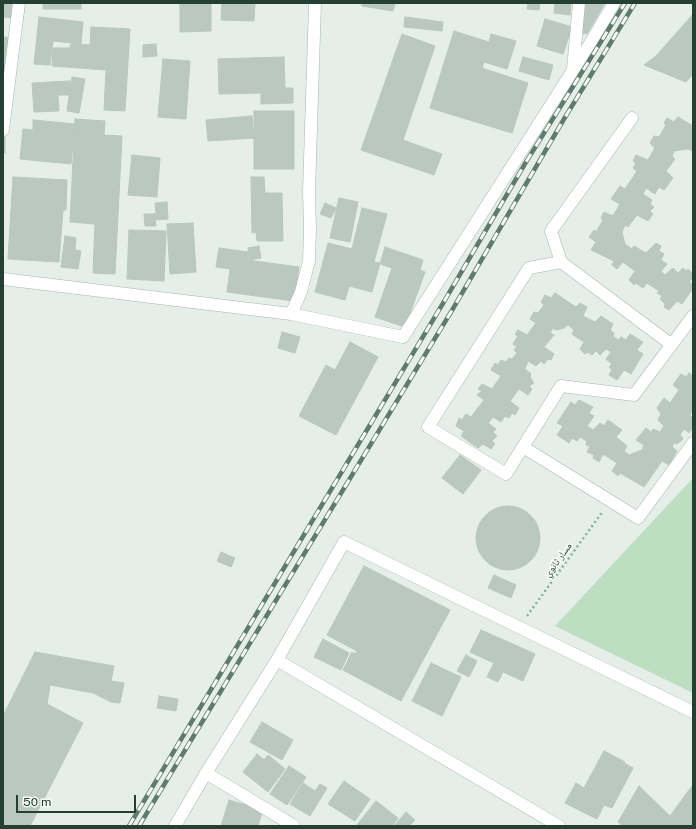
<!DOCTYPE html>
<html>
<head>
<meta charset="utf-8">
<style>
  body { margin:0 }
  #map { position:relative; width:696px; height:829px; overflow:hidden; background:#e5eee8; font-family:"Public Sans",sans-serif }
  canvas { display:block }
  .frame { position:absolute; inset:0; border:4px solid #243f34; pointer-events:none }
  .scale { position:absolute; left:16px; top:795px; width:120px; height:18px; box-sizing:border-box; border:2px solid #243f34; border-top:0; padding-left:5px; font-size:12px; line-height:14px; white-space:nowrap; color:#243f34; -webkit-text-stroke:3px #f5faf7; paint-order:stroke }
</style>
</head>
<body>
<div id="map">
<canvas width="696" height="829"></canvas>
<div class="frame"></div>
<div class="scale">50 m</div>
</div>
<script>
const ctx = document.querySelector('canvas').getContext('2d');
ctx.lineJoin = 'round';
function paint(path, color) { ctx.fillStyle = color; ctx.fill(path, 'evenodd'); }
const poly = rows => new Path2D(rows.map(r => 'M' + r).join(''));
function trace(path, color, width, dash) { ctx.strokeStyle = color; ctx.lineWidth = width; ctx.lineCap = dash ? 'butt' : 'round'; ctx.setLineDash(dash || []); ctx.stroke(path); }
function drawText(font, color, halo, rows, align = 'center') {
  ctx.font = font + ' "Public Sans","Noto Naskh Arabic",sans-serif'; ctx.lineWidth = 3.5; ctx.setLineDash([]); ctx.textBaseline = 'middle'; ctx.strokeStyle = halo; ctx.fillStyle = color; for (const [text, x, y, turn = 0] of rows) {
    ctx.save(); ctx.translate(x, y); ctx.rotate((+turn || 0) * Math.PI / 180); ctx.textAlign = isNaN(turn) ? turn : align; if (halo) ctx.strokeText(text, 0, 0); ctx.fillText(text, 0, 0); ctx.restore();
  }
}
paint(poly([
  [693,478,693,693,555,626]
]), '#bedec2');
const building = poly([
  [3,3,25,3,23,19,3,17,3,3],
  [43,3,81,3,81,9,43,9,43,3],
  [180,3,211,3,211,31,180,32,180,3],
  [222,3,255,3,254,21,221,20,222,3],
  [362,3,395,3,393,11,362,6,362,3],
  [528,3,540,3,539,10,527,9,528,3],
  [555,3,571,3,570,15,554,13,555,3],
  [583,3,605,3,587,34,580,33,583,3],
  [693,14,693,74,686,82,644,65,656,56,693,14],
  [39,17,83,22,81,44,53,41,50,65,34,64,39,17],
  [405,17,443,22,442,31,404,27,405,17],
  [545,19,572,27,563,54,537,46,545,19],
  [91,27,130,29,125,111,104,110,106,70,52,66,53,48,70,48,71,44,90,45,91,27],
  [454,31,489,42,491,34,516,41,507,69,484,62,482,68,528,83,512,133,430,108,454,31],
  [402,34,435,46,403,140,442,154,434,175,361,150,402,34],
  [3,37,16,38,11,81,3,80,3,37],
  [156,44,157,56,143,57,143,45,156,44],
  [284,57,285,88,293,88,293,103,261,104,261,93,219,94,218,59,284,57],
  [523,57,553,65,549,80,519,71,523,57],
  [163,59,190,61,186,119,158,117,163,59],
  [72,77,85,79,79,113,67,111,72,77],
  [70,81,70,95,58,95,59,111,34,112,32,83,70,81],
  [254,111,294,111,294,169,254,169,254,111],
  [252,116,254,138,208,141,206,120,252,116],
  [678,117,693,126,693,151,688,149,674,151,672,156,675,159,666,171,673,178,664,190,659,187,655,194,646,188,643,194,652,200,650,204,654,207,650,211,653,214,648,221,637,215,628,227,625,225,622,232,625,244,632,249,634,246,646,253,656,243,661,246,659,251,664,254,661,260,667,264,661,271,665,275,673,268,678,273,683,268,686,271,688,269,693,274,693,277,689,282,693,285,693,288,682,304,677,301,669,310,664,307,665,304,660,299,662,296,657,293,659,291,647,283,643,288,636,283,634,285,629,280,635,271,623,262,617,269,612,265,614,261,591,250,596,242,589,237,594,230,596,232,603,220,601,218,604,212,613,216,620,204,611,199,620,186,625,189,637,171,633,168,636,163,633,161,636,155,648,160,655,148,650,143,654,136,659,137,666,125,664,123,667,118,674,122,678,117],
  [75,119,105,121,104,135,122,136,115,274,93,273,95,224,70,222,75,119],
  [33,120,75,124,71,164,20,159,23,129,33,130,33,120],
  [3,130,5,130,5,153,3,153,3,130],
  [132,155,160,158,157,197,128,195,132,155],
  [13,177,67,180,66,210,63,210,59,262,8,259,13,177],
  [251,177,264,177,265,193,282,193,283,241,257,241,256,232,252,233,251,177],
  [339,198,358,202,350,242,330,238,339,198],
  [167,202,168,219,155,220,156,226,145,226,144,214,156,214,155,203,167,202],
  [325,203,336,208,331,218,320,214,325,203],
  [362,208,387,214,374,262,380,263,372,292,349,286,345,300,315,292,328,243,352,249,362,208],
  [193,223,196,272,170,274,167,224,193,223],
  [129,230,166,231,164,281,127,279,129,230],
  [65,236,76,238,75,250,81,251,78,269,61,267,65,236],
  [259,246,261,258,249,260,248,248,259,246],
  [385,247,423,260,420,270,425,272,405,327,375,317,392,268,380,264,385,247],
  [219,248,248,252,247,260,299,267,294,301,227,292,230,269,216,267,219,248],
  [555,293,576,307,580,303,587,307,583,316,595,322,601,316,613,324,610,330,614,333,613,336,618,340,621,337,626,340,630,334,643,342,637,350,643,354,631,374,624,370,617,380,609,375,612,370,609,367,612,364,606,359,611,352,606,349,600,355,596,351,592,355,588,352,585,354,580,349,584,342,572,334,574,330,568,325,564,328,556,330,553,328,550,333,554,335,544,347,554,354,551,360,548,359,544,364,541,361,536,366,528,361,525,369,531,374,530,377,534,383,529,386,532,389,528,395,519,389,510,401,519,408,515,415,512,413,509,418,505,416,501,422,493,417,488,423,496,429,493,432,497,436,492,441,495,444,491,449,483,444,478,448,461,436,464,431,456,426,459,418,462,420,466,414,471,417,484,400,477,395,482,391,478,389,482,384,492,389,501,376,491,370,495,363,498,365,501,360,506,362,509,358,512,359,517,353,514,350,517,347,513,344,518,336,515,334,518,330,527,335,536,323,530,319,534,312,538,313,544,305,541,302,545,295,551,298,555,293],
  [282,332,300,337,295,353,278,348,282,332],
  [350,342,378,357,336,435,299,416,326,365,335,370,350,342],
  [689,373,693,376,693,408,690,415,693,419,693,427,689,433,684,429,680,435,683,439,677,444,674,443,672,447,677,451,669,465,662,461,644,487,620,473,618,476,612,471,617,463,603,454,599,462,593,458,594,455,587,452,590,446,586,445,587,441,580,437,577,441,572,438,569,443,557,435,563,426,557,423,571,402,575,405,579,400,593,407,589,413,594,416,587,426,593,430,600,423,604,426,608,420,622,430,616,437,627,446,624,451,629,455,642,450,644,445,636,440,646,428,651,432,653,429,660,432,664,426,658,420,661,414,657,408,664,398,670,403,679,390,673,385,681,374,686,377,689,373],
  [460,455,481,470,463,494,442,478,460,455],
  '476 538a32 32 0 1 1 64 0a32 32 0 1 1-64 0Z',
  [221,552,235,558,231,567,217,561,221,552],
  [364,566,450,610,401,701,343,670,352,652,355,654,357,651,327,635,364,566],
  [494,575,516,585,511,598,488,588,494,575],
  [481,630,535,654,523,681,503,672,498,682,487,677,494,663,470,652,481,630],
  [323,639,349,653,341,670,314,657,323,639],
  [35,652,114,666,111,681,124,683,120,703,111,702,93,693,50,685,47,704,83,723,30,826,3,826,3,716,35,652],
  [466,655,477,661,469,677,457,671,466,655],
  [431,663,461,677,442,716,412,701,431,663],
  [159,696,178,699,176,711,157,708,159,696],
  [262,722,293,740,282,760,250,742,262,722],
  [604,751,625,762,624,763,633,768,612,808,604,805,597,819,565,803,576,783,584,788,604,751],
  [257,754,264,760,268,755,285,769,268,792,243,772,257,754],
  [289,766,306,777,287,805,270,794,289,766],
  [344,781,370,799,355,821,328,804,344,781],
  [303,783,315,791,320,784,327,788,310,816,290,804,303,783],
  [639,786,670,816,692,786,693,787,693,826,623,826,618,822,639,786],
  [229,800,263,810,258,826,221,826,229,800],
  [376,801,398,818,392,826,356,826,376,801],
  [406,812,415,820,409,826,394,826,406,812]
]);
paint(building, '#bac8c1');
trace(building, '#b7c7be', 1);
const minor = poly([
  [573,69,579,3],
  [632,118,551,231,561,262,672,345],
  [3,130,19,3],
  [561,262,529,268,428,427,506,474,561,386,634,395,693,316],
  [3,279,291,314,403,337,591,42,614,3],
  [291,314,301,292,309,261,310,230,309,191,315,3],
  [523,447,638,518,693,443],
  [277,660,344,542,693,712],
  [206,773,294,826],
  [175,826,206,773,277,660,559,826]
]);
trace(minor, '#a7b6ae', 13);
trace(poly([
  [527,616,603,511]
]), '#86b09d', 2.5, [2, 3]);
trace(minor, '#fff', 12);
const rail = poly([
  [129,826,442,305,526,162,625,3],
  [139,826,451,312,564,119,635,3]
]);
trace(rail, '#5f7a6f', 4.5);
trace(rail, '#f5faf7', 3, [9]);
drawText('10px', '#243f34', '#f5faf7', [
  ["مسار ثانوي",558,560,-54]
]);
</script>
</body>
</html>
